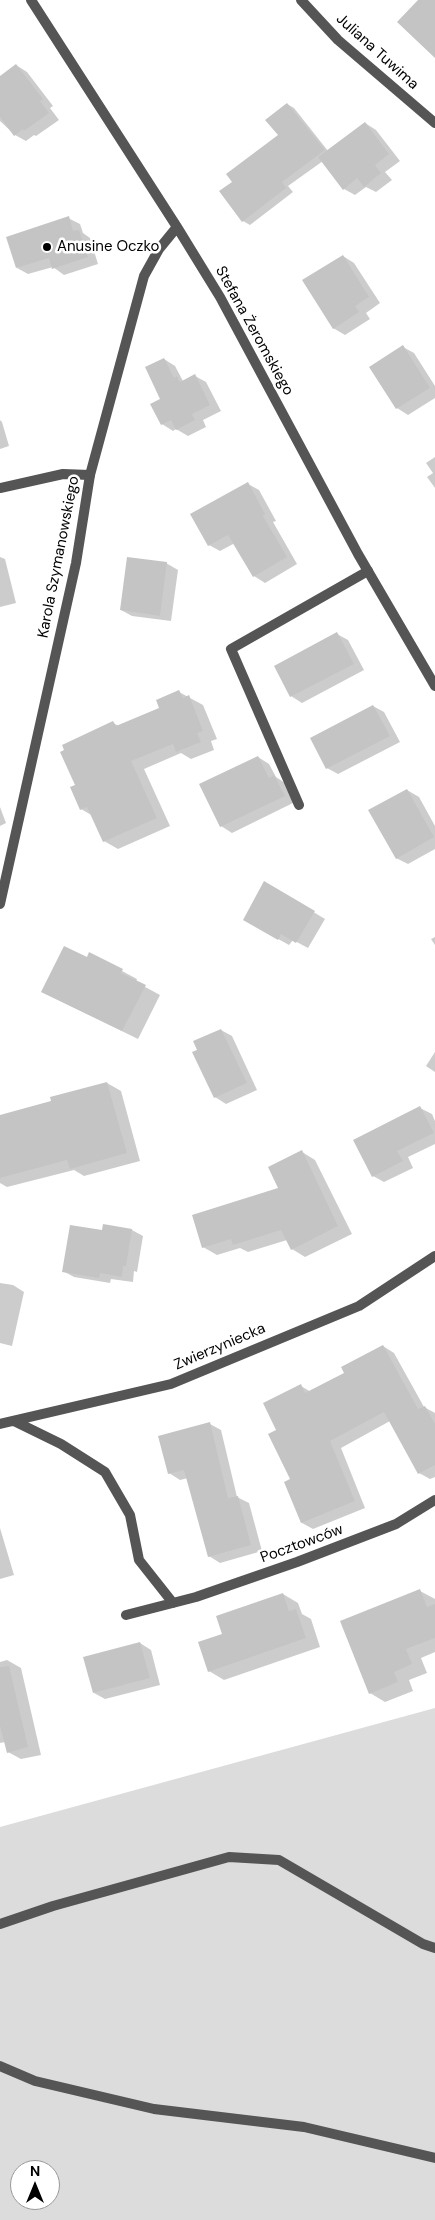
<!DOCTYPE html>
<html>
<head>
<meta charset="utf-8">
<style>
  body { margin:0 }
  #map { position:relative; width:435px; height:2220px; overflow:hidden; background:#fff; font-family:"DM Sans",sans-serif }
  canvas { display:block }
  .north { position:absolute; left:10px; top:2160px; width:50px; height:50px; box-sizing:border-box; background:#fff; border:1px solid #999; border-radius:50%; rotate:0deg; font-size:14px; font-weight:700; line-height:20px; text-align:center; color:#000 }
  .north::after { content:''; display:block; margin:auto; width:18px; height:22px; background:#000; clip-path:polygon(50% 0,100% 100%,50% 72%,0 100%) }
</style>
</head>
<body>
<div id="map">
<canvas width="435" height="2220"></canvas>
<div class="north">N</div>
</div>
<script>
const ctx = document.querySelector('canvas').getContext('2d');
ctx.lineJoin = 'round';
function paint(path, color) { ctx.fillStyle = color; ctx.fill(path, 'evenodd'); }
const poly = rows => new Path2D(rows.map(r => 'M' + r).join(''));
function trace(path, color, width, dash) { ctx.strokeStyle = color; ctx.lineWidth = width; ctx.lineCap = dash ? 'butt' : 'round'; ctx.setLineDash(dash || []); ctx.stroke(path); }
function drawText(font, color, halo, rows, align = 'center') {
  ctx.font = font + ' "DM Sans",sans-serif'; ctx.lineWidth = 5; ctx.setLineDash([]); ctx.textBaseline = 'middle'; ctx.strokeStyle = halo; ctx.fillStyle = color; for (const [text, x, y, turn = 0] of rows) {
    ctx.save(); ctx.translate(x, y); ctx.rotate((+turn || 0) * Math.PI / 180); ctx.textAlign = isNaN(turn) ? turn : align; if (halo) ctx.strokeText(text, 0, 0); ctx.fillText(text, 0, 0); ctx.restore();
  }
}
paint(poly([
  [435,1708,435,2220,0,2220,0,1827],
  [20,2170,50,2170,50,2200,20,2200]
]), '#dcdcdc');
paint(poly([
  [16,65,27,72,53,106,50,108,59,120,36,136,34,135,26,141,15,135,0,121,0,77],
  [287,104,294,108,328,151,365,123,376,130,400,161,385,172,392,180,376,192,366,187,355,195,344,189,323,161,288,186,293,192,250,225,243,221,234,183,280,136],
  [68,218,80,224,83,233,90,238,98,264,64,275,53,267,28,274,17,268],
  [343,256,354,263,380,303,366,313,370,319,345,335,333,328],
  [403,347,414,353,435,386,435,398,408,415,397,408],
  [164,359,175,366,183,381,195,376,206,382,221,411,203,420,206,427,188,436,176,429,173,431,162,424],
  [0,420,2,422,9,446,0,449],
  [435,457,435,488,427,477,433,473,426,463],
  [248,484,259,490,276,521,273,522,297,564,265,583,254,576,235,543,220,551,209,545],
  [0,557,5,559,16,603,0,607],
  [166,563,178,570,171,621,132,616,121,610],
  [337,634,348,640,364,670,302,703,291,696,275,666],
  [179,692,203,705,217,739,211,741,214,750,191,759,181,753,144,769,170,826,118,849,104,841,93,816,81,809,77,786,113,723,119,726,161,709],
  [373,706,384,712,400,742,338,774,327,768],
  [258,757,269,764,276,777,285,783,295,802,232,833,221,826],
  [407,790,419,797,435,826,435,849,408,864,396,858],
  [0,807,6,823,0,826],
  [265,883,325,919,308,948,293,940,289,945,244,920],
  [435,937,435,945,431,939],
  [90,954,137,979,136,982,160,995,138,1039,42,992,87,958],
  [221,1030,232,1036,257,1090,226,1104,215,1097],
  [435,1052,435,1072,426,1066],
  [107,1083,121,1091,140,1161,84,1176,74,1170,7,1187,0,1183,0,1116,53,1102],
  [420,1108,432,1114,435,1121,435,1144,408,1157,413,1168,384,1182,373,1176],
  [302,1152,315,1160,352,1234,305,1257,292,1249,287,1240,248,1252,240,1248,217,1255,203,1247,280,1189],
  [132,1230,143,1236,137,1272,134,1271,133,1282,111,1279,110,1283,74,1277,63,1271,103,1232],
  [0,1283,13,1285,24,1292,12,1346,0,1343],
  [383,1346,394,1353,424,1407,435,1413,435,1477,430,1479,419,1473,390,1421,341,1448,365,1508,313,1529,302,1523,278,1431,301,1386,311,1392,346,1374],
  [210,1424,221,1430,237,1497,249,1503,262,1551,220,1563,209,1556,188,1478,180,1480,169,1473],
  [0,1528,14,1575,0,1579],
  [420,1591,435,1599,435,1652,421,1658,427,1673,409,1680,413,1691,385,1702,370,1693],
  [283,1594,298,1603,302,1614,311,1619,320,1647,224,1680,209,1671,224,1634],
  [140,1643,151,1650,160,1685,105,1699,94,1693],
  [7,1660,21,1668,41,1755,21,1759,8,1752,5,1742,0,1743,0,1662]
]), '#0003');
paint(poly([
  [418,0,435,0,435,58,397,22],
  [16,64,43,99,40,101,49,113,24,131,23,129,14,136,0,117,0,76],
  [287,103,325,150,282,182,286,188,242,222,219,191,232,182,226,174,278,135,265,120],
  [365,122,389,154,375,165,381,173,364,187,357,178,343,190,318,157],
  [69,216,73,231,79,230,88,257,52,269,49,258,16,268,6,237],
  [343,255,369,297,355,306,359,312,333,329,302,280],
  [403,345,430,388,396,409,369,367],
  [164,358,174,378,177,376,180,382,195,374,210,405,192,414,195,420,176,430,171,420,161,425,150,404,160,399,145,367],
  [248,482,265,514,263,516,287,557,253,577,228,535,208,546,190,514],
  [127,557,167,562,160,616,120,610],
  [337,632,354,664,290,697,274,666],
  [179,690,183,698,189,695,203,731,197,733,201,742,176,752,173,744,131,761,157,818,103,842,87,807,80,810,70,787,75,785,60,752,64,750,62,745,113,721,116,726,159,708,156,700],
  [373,705,390,736,326,769,310,738],
  [258,756,269,778,274,775,285,796,220,827,199,784],
  [407,789,434,837,396,859,368,810],
  [264,881,315,911,296,943,281,934,278,940,243,920],
  [64,946,87,957,89,952,123,969,121,973,146,985,122,1031,41,992],
  [221,1029,247,1083,214,1098,192,1052,197,1050,193,1041],
  [107,1082,127,1153,70,1169,67,1160,0,1178,0,1115,51,1101,50,1097],
  [420,1106,434,1133,397,1151,403,1161,372,1177,353,1140],
  [302,1150,338,1226,291,1250,281,1230,233,1245,231,1239,202,1248,192,1215,278,1188,268,1167],
  [103,1224,132,1229,126,1266,123,1266,122,1277,100,1273,99,1278,62,1272,70,1225,102,1230],
  [383,1345,418,1409,425,1406,435,1424,435,1465,418,1474,384,1412,330,1441,355,1501,301,1523,284,1482,290,1479,268,1434,276,1430,263,1403,301,1384,305,1393,344,1373,341,1367],
  [210,1422,228,1498,238,1496,251,1545,208,1557,184,1470,168,1474,158,1436],
  [420,1589,427,1607,435,1604,435,1638,406,1649,412,1664,394,1672,398,1682,369,1694,340,1621],
  [283,1593,289,1611,296,1609,306,1638,208,1672,198,1642,222,1634,216,1616],
  [140,1642,150,1678,93,1693,83,1657],
  [9,1666,28,1747,7,1753,0,1726,0,1667]
]), '#c4c4c4');
trace(poly([
  [0,488,63,474,90,475],
  [299,805,231,649,368,571],
  [0,1924,53,1906,229,1857,279,1860,423,1944,435,1948],
  [0,2066,35,2081,154,2109,304,2127,435,2158]
]), '#555', 10);
trace(poly([
  [31,0,177,227,220,297,358,554,435,686],
  [301,0,338,40,435,123],
  [0,904,76,563,90,475,144,276,159,249,177,227],
  [14,1421,61,1444,105,1472,130,1515,139,1560,173,1603],
  [0,1424,171,1384,359,1306,435,1256],
  [126,1615,196,1597,297,1562,396,1524,435,1500]
]), '#555', 10);
for (const [x, y, r, color] of [
  [47,247,5,"#000"]
]) { const dot = new Path2D(); dot.arc(x, y, r, 0, 2 * Math.PI); ctx.fillStyle = color; ctx.fill(dot); trace(dot, '#fff', 2); }
drawText('15px', '#000', '#fff', [
  ["Juliana Tuwima",377,52,42],
  ["Stefana Żeromskiego",254,331,61],
  ["Karola Szymanowskiego",59,557,-79],
  ["Zwierzyniecka",220,1347,-23],
  ["Pocztowców",302,1544,-20]
]);
drawText('15px', '#000', '#fff', [
  ["Anusine Oczko",57,247]
], 'left');
</script>
</body>
</html>
